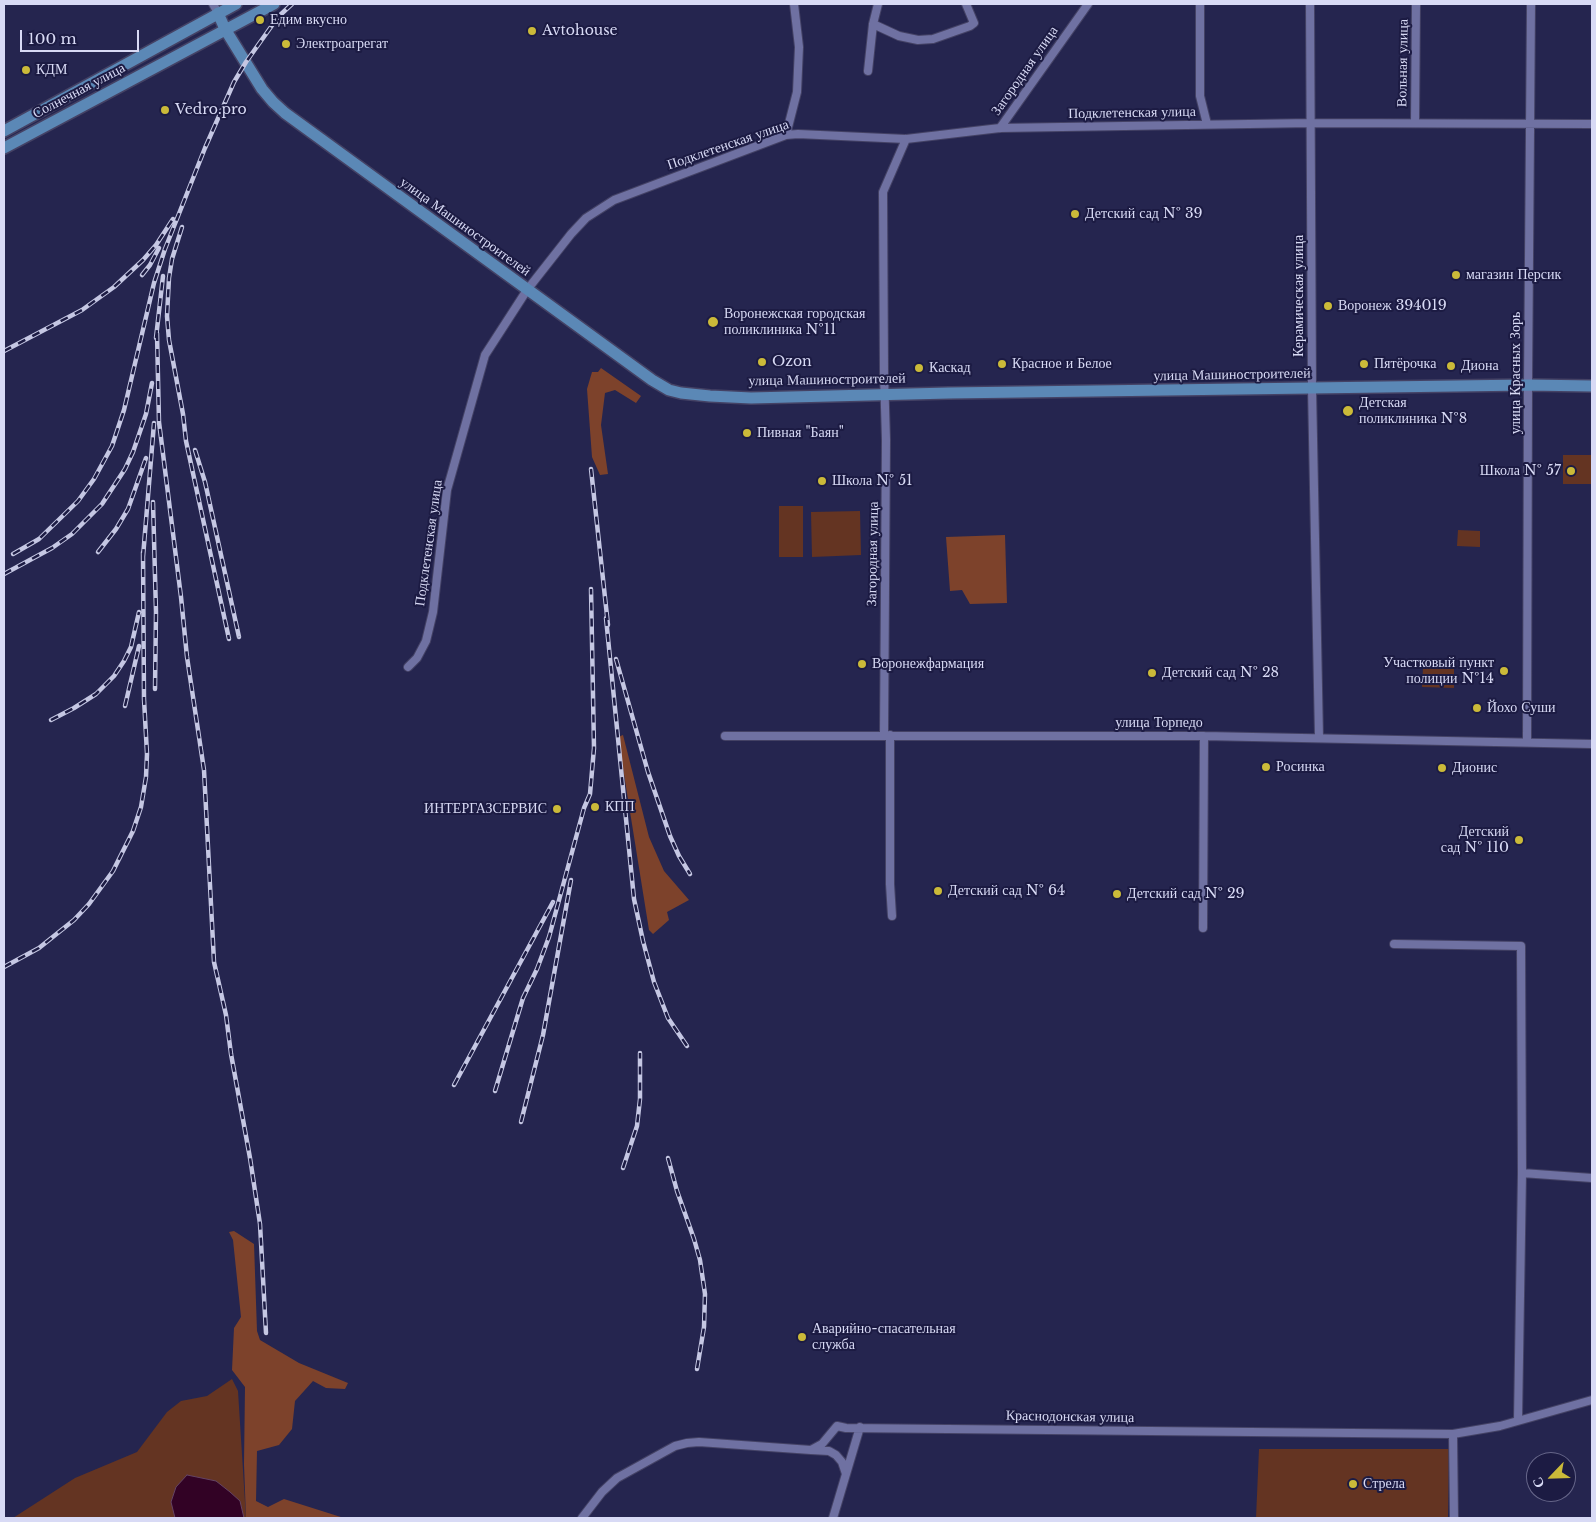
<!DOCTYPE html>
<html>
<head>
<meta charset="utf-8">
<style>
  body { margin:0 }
  #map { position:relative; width:1596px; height:1522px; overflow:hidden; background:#25254f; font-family:"Libre Baskerville",serif }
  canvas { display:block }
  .frame { position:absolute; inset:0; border:5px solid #d8daf5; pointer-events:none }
  .north { position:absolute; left:1526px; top:1452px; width:50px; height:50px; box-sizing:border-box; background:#1c1b43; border:1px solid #67678a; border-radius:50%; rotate:246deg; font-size:14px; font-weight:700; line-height:20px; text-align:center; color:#d8daf5 }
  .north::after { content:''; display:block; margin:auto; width:18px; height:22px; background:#cbba39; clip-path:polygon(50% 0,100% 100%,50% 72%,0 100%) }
  .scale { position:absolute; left:20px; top:30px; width:119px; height:22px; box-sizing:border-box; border:2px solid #d8daf5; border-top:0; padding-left:6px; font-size:15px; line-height:18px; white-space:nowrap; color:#d8daf5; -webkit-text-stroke:4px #1c1b43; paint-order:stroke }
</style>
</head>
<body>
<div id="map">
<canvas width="1596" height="1522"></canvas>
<div class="frame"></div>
<div class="north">С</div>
<div class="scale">100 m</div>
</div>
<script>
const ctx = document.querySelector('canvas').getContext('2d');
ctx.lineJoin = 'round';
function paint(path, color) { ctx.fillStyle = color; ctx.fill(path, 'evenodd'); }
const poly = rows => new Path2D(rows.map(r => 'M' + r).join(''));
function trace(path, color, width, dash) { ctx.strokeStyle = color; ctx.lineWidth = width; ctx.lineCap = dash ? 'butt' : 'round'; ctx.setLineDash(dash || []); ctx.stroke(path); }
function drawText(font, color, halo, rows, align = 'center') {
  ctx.font = font + ' "Libre Baskerville",serif'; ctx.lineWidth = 4; ctx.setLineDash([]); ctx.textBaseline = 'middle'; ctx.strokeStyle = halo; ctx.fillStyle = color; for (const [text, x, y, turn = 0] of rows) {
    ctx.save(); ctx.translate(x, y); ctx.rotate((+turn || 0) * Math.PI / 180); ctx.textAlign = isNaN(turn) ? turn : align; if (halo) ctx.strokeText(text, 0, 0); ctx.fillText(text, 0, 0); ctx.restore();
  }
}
paint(poly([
  [1563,455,1592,455,1592,484,1563,484],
  [779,506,803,506,803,557,779,557],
  [860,511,861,555,812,557,811,512],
  [1458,530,1480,531,1480,547,1457,546],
  [1423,668,1454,669,1454,688,1422,687],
  [232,1379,238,1391,246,1518,13,1518,75,1478,137,1452,167,1412,181,1401,207,1396],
  [1259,1449,1449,1449,1448,1518,1256,1518]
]), '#643422');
paint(poly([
  [601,368,641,396,636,403,615,390,605,393,601,425,608,474,600,475,592,457,587,389,592,372,598,372],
  [1005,535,1007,603,970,604,962,590,950,591,946,537],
  [623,735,649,837,664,871,689,900,667,912,669,920,653,934,649,930,618,737],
  [234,1231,254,1244,257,1331,260,1340,299,1363,348,1383,345,1389,326,1388,313,1381,295,1401,292,1429,279,1445,257,1451,256,1501,268,1507,284,1499,344,1518,246,1518,244,1464,245,1387,232,1370,234,1328,241,1317,233,1240,229,1232]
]), '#7d422b');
const water = poly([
  [187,1475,216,1481,230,1492,240,1501,244,1518,175,1518,171,1502,176,1487,187,1475]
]);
paint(water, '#320225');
trace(water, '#644363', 1);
const street = poly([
  [213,4,218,13],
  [1200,4,1200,96,1207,124],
  [1310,4,1312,389,1319,737],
  [873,24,899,36,918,40,933,39,970,26,974,23,966,4],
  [868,71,873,24,878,4],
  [1415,123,1416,4],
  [1000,128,1088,4],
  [786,135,797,92,799,47,794,4],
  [408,667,417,658,426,641,433,612,447,490,485,355,527,290,571,234,586,218,614,200,786,135,798,134,906,139,1000,128,1311,123,1592,124],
  [884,734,886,440,884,374,883,192,906,139],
  [890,735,890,884,892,916],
  [725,736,1204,736,1592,744],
  [1527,742,1528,385,1531,4],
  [1203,928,1204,736],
  [1394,944,1521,946,1522,1173,1518,1420],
  [1522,1173,1592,1178],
  [1453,1434,1454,1518],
  [811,1450,829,1451,836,1455,842,1462,846,1474],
  [582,1518,602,1492,617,1478,675,1446,687,1443,699,1442,811,1450,822,1444,837,1426,846,1428,1453,1434,1500,1426,1592,1400],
  [833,1518,860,1427]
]);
const secondary = poly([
  [218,13,225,29,262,89,273,102,285,113,652,380,669,390,681,393,710,396,751,398,949,393,1528,385,1592,386],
  [4,131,236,4],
  [4,148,274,4]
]);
trace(street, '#444265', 10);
trace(secondary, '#444265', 14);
trace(street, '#6f71a2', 8);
trace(secondary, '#5b88b6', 11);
const rail = poly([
  [182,227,172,259,169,278,167,316,169,340,183,414,186,441,229,639],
  [142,275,150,265,159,248],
  [157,333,159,422,181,597,187,657,204,770,214,962,226,1015,231,1054,250,1158,260,1224,266,1333],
  [156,338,163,276],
  [4,351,82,310,114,287,143,260,156,245,173,219],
  [195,450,205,482,239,637],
  [591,469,608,625],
  [153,502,156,612,155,689],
  [98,552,116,529,128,509,146,458],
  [13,554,39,539,78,501,94,479,112,446,124,410,154,283,165,249,205,148,234,82,246,62,278,17,292,4],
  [143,557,154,423],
  [4,574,52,548,72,534,102,504,125,469,133,452,146,414,152,383],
  [606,618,634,899,643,941,654,982,668,1018,687,1046],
  [616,659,648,772,670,836,679,856,690,874],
  [125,706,139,646],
  [51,720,74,708,96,694,114,676,124,661,131,647,139,612],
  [4,967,39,948,74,920,89,904,113,871,133,831,141,807,146,777,147,754,144,699,143,552],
  [454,1085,553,902],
  [495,1091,523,998,537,969,549,937,584,808,590,794,594,748,591,589],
  [521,1122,543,1035,571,880],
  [668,1158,677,1191,694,1239,700,1260,705,1294,704,1327,697,1369],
  [623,1168,637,1126,640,1099,640,1053]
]);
trace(rail, '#c5c7e3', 4.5);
trace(rail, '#1c1b43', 2.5, [8]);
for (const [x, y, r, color] of [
  [260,20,5,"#cbba39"],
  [532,31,5,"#cbba39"],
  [286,44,5,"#cbba39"],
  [26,70,5,"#cbba39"],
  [165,110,5,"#cbba39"],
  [1075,214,5,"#cbba39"],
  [1456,275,5,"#cbba39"],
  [1328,306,5,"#cbba39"],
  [713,322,6,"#cbba39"],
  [762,362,5,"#cbba39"],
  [1002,364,5,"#cbba39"],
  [1364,364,5,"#cbba39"],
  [1451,366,5,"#cbba39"],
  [919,368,5,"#cbba39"],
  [1348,411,6,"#cbba39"],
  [747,433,5,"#cbba39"],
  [1571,471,5,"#cbba39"],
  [822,481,5,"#cbba39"],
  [862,664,5,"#cbba39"],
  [1504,671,5,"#cbba39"],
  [1152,673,5,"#cbba39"],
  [1477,708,5,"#cbba39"],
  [1266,767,5,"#cbba39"],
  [1442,768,5,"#cbba39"],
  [595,807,5,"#cbba39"],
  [557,809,5,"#cbba39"],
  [1519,840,5,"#cbba39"],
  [938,891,5,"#cbba39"],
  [1117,894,5,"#cbba39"],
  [802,1337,5,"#cbba39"],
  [1353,1484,5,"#cbba39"]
]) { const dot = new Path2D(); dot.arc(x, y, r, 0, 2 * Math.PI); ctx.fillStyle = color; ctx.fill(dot); trace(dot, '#1c1b43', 2); }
drawText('14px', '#d8daf5', '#1c1b43', [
  ["Едим вкусно",270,20],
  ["Avtohouse",542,31],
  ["Электроагрегат",296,44],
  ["КДМ",36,70],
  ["Vedro.pro",175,110],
  ["Детский сад № 39",1085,214],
  ["магазин Персик",1466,275],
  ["Воронеж 394019",1338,306],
  ["Воронежская городская",724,314],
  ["поликлиника №11",724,330],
  ["Ozon",772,362],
  ["Красное и Белое",1012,364],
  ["Пятёрочка",1374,364],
  ["Диона",1461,366],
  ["Каскад",929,368],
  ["Детская",1359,403],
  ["поликлиника №8",1359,419],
  ["Пивная \"Баян\"",757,433],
  ["Школа № 57",1561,471,"right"],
  ["Школа № 51",832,481],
  ["Участковый пункт",1494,663,"right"],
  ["полиции №14",1494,679,"right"],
  ["Воронежфармация",872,664],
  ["Детский сад № 28",1162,673],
  ["Йохо Суши",1487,708],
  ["Росинка",1276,767],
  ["Дионис",1452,768],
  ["КПП",605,807],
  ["ИНТЕРГАЗСЕРВИС",547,809,"right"],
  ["Детский",1509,832,"right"],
  ["сад № 110",1509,848,"right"],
  ["Детский сад № 64",948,891],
  ["Детский сад № 29",1127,894],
  ["Аварийно-спасательная",812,1329],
  ["служба",812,1345],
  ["Стрела",1363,1484]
], 'left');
drawText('14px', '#d8daf5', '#1c1b43', [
  ["Вольная улица",1403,63,-89],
  ["Загородная улица",1025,71,-55],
  ["Солнечная улица",79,91,-28],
  ["Подклетенская улица",1132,113,-1],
  ["Подклетенская улица",728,145,-19],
  ["улица Машиностроителей",465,227,36],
  ["Керамическая улица",1299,296,-90],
  ["улица Красных Зорь",1516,373,-90],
  ["улица Машиностроителей",1232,375,-1],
  ["улица Машиностроителей",827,380,-1],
  ["Подклетенская улица",429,543,-82],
  ["Загородная улица",873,554,-89],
  ["улица Торпедо",1159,723],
  ["Краснодонская улица",1070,1417,1]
]);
</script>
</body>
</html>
